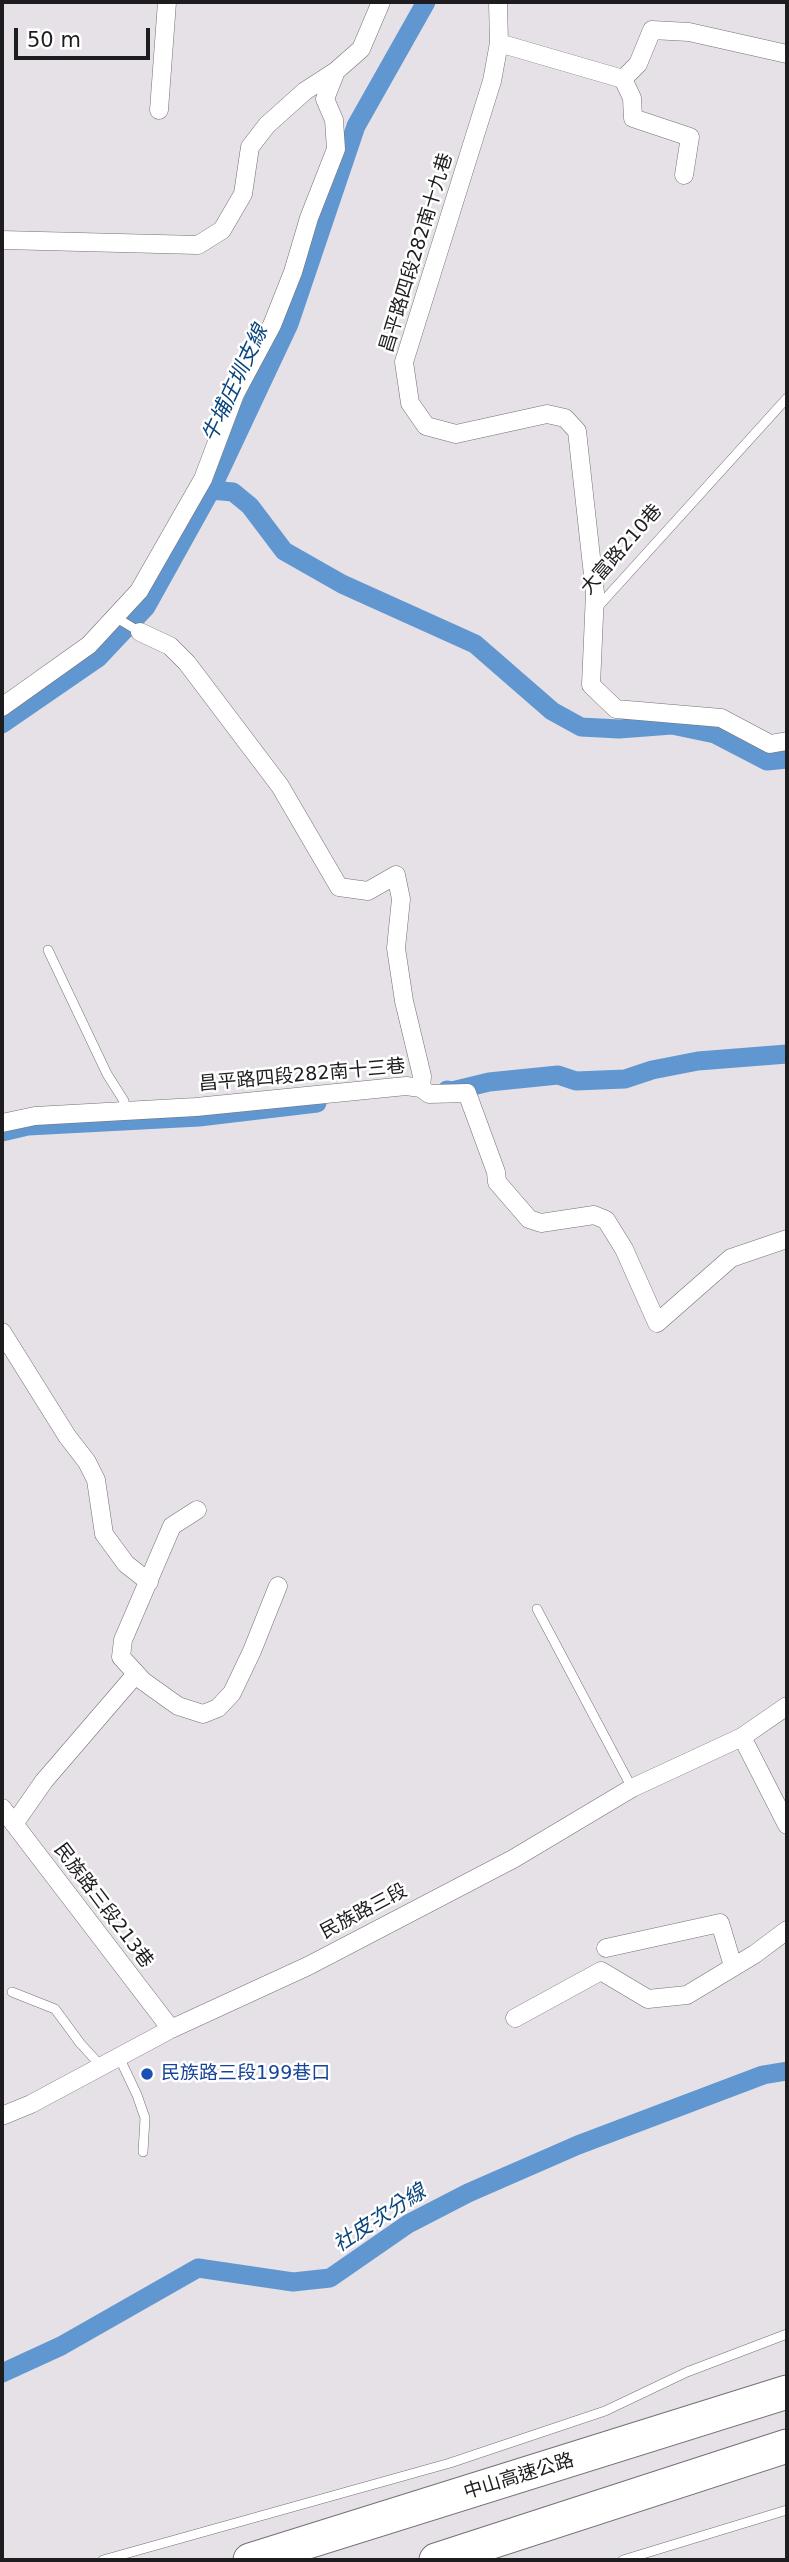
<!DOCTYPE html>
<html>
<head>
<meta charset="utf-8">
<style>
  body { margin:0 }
  #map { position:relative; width:789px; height:2562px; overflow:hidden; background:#e5e1e6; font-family:"DejaVu Sans",sans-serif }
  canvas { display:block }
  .frame { position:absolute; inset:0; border:4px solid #1d1c1e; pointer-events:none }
  .scale { position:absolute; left:14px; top:28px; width:136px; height:32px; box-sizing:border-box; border:4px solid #1d1c1e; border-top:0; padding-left:9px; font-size:21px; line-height:24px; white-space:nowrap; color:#1d1c1e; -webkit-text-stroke:5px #fff; paint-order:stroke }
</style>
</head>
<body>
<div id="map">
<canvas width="789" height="2562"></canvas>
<div class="frame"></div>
<div class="scale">50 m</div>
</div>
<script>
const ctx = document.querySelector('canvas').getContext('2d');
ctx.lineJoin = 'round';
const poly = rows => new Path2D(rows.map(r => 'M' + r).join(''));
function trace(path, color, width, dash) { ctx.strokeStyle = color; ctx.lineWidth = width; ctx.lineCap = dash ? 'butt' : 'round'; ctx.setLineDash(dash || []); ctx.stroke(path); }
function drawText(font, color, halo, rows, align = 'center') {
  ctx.font = font + ' "DejaVu Sans","Noto Sans TC",sans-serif'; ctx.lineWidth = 5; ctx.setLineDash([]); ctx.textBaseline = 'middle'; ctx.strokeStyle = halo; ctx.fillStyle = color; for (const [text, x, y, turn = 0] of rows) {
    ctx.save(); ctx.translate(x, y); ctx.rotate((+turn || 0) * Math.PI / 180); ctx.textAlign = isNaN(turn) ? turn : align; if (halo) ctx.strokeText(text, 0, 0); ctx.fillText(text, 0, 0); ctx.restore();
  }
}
trace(poly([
  [211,490,233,492,250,506,284,551,342,584,475,644,552,711,581,727,619,729,672,725,715,734,767,761,787,759],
  [2,724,98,658,146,607,211,490,289,324,356,126,426,2],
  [447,1090,452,1091,489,1082,558,1075,576,1081,625,1079,652,1070,698,1061,787,1054],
  [2,1132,28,1126,199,1117,317,1103],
  [2,2373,61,2346,198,2268,293,2282,330,2278,408,2224,468,2193,578,2145,763,2075,787,2071]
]), '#6197d1', 19);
const lane = poly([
  [596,609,787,398],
  [115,617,140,632],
  [48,950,107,1074,124,1101,125,1111],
  [537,1609,632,1788],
  [12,1992,55,2009,80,2043,101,2066],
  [119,2057,137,2095,145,2118,143,2152],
  [103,2560,450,2463,605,2411,687,2372,787,2334],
  [623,2560,787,2510]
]);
const street = poly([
  [498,2,499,43,492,81,404,362,410,403,426,426,456,434,547,414,565,418,577,431,595,593,591,685,616,709,721,718,770,744,787,741],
  [499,43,623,79],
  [159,110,167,2],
  [684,175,690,137,633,118,632,98,623,79,638,64,652,30,689,32,787,54],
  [2,240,198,245,222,230,243,194,250,147,267,125,305,91,336,71],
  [140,632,170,646,187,663,280,786,339,887,368,891,396,875,401,899,396,948,404,1001,422,1076,421,1088],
  [2,707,89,645,139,591,203,479,235,394,272,325,293,272,309,218,336,149,334,120,325,99,336,71,361,49,381,2],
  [2,1123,35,1116,196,1107,406,1086,421,1088,429,1094,467,1093,496,1172,497,1182,529,1219,541,1223,594,1215,606,1220,624,1249,657,1323,731,1258,787,1239],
  [2,1332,67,1436,87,1462,96,1480,104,1534,126,1564,149,1582],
  [197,1510,172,1526,123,1640,121,1657,143,1681,178,1706,203,1714,218,1708,232,1693,252,1651,278,1586],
  [742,1737,787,1825],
  [2,1808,171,2029],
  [14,1824,44,1781,136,1674],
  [606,1948,720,1923,733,1966],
  [515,2018,601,1971,648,1999,687,1995,755,1954,787,1930],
  [2,2116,31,2104,171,2029,308,1966,513,1859,632,1788,742,1737,787,1706]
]);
const highway = poly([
  [250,2560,787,2392],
  [436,2560,787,2446]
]);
trace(lane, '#747075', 10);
trace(street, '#747075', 19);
trace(highway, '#747075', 35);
trace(lane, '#fff', 9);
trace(street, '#fff', 18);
trace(highway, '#fff', 33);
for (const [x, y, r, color] of [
  [147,2074,7,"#1a4fb4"]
]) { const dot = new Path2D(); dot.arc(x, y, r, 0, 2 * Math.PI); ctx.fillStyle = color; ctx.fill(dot); trace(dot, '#fff', 2.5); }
drawText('19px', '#1d1c1e', '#fff', [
  ["昌平路四段282南十九巷",417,253,-73],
  ["大富路210巷",622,550,-49],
  ["昌平路四段282南十三巷",302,1076,-5],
  ["民族路三段213巷",103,1906,53],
  ["民族路三段",364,1912,-28],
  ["中山高速公路",519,2477,-17]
]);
drawText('19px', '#164399', '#fff', [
  ["民族路三段199巷口",161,2074]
], 'left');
drawText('italic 21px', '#0a467c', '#fff', [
  ["牛埔庄圳支線",236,384,-65],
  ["社皮次分線",380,2219,-33]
]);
</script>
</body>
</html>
